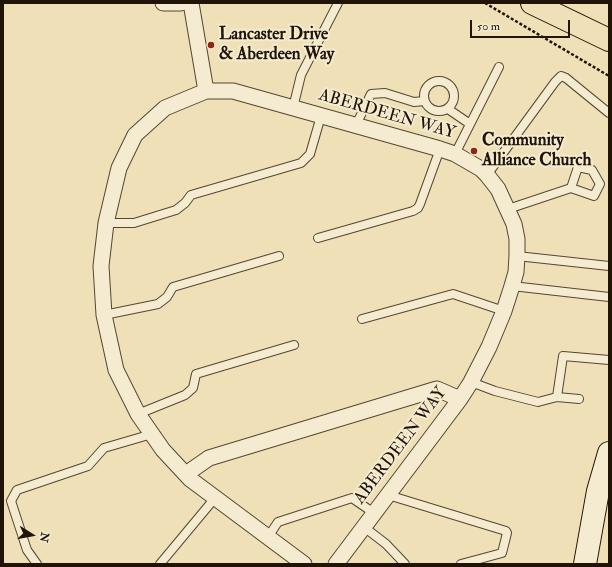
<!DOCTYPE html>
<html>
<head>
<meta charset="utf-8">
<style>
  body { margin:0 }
  #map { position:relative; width:612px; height:567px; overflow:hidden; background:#efe0b7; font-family:"IM FELL Double Pica",serif }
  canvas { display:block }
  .frame { position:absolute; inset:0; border:4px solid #1f1407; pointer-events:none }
  .north { position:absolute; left:12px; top:515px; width:40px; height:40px; -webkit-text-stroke:3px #f5ebd0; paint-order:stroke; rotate:101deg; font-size:11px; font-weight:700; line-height:16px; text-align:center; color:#1f1407 }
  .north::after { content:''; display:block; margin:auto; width:14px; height:18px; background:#1f1407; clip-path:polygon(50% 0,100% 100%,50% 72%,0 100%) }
  .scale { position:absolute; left:470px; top:20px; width:100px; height:18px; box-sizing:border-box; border:2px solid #1f1407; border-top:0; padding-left:5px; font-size:12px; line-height:14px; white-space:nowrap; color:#1f1407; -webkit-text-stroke:3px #f5ebd0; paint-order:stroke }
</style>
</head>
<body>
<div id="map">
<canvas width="612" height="567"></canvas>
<div class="frame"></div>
<div class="north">N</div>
<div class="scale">50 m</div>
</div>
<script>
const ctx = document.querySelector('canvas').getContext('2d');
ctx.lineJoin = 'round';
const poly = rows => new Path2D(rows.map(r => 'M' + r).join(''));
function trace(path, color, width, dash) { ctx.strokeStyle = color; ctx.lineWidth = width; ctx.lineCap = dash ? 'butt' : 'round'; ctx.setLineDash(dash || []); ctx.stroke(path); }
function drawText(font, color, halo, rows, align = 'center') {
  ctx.font = font + ' "IM FELL Double Pica",serif'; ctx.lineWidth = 4; ctx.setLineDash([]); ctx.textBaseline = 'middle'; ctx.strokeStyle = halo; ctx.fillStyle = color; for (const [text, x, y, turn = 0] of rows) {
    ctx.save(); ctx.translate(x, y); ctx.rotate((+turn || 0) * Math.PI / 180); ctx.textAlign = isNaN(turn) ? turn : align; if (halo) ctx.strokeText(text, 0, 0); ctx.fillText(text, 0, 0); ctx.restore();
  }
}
const lane = poly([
  '424 96a15 15 0 1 1 30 0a15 15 0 1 1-30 0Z',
  [293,108,301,75,338,3],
  [448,109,470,124],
  [356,125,371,94,385,93,414,102,424,101],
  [455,154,499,67],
  [487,175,555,82,561,76,566,78,609,113],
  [508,209,571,188,594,196,600,184,592,170,578,167,571,188],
  [106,223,134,223,176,210,185,203,191,195,301,163,310,154,321,116],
  [318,238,413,211,418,208,420,204,440,149],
  [517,256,609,266],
  [512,286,609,297],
  [104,315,158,304,167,297,173,287,279,256],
  [362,319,453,294,504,311],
  [471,382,495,391,538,402,557,397,563,356,609,360],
  [557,397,579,399],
  [138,414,185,395,193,388,196,374,294,345],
  [388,495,506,531,507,533,502,553,461,564],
  [364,527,386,544,405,564],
  [268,537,278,522,352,498,374,513],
  [37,564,27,550,11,501,17,490,88,466,104,448,152,434],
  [160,564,215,498]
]);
const street = poly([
  [163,3,181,3],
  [191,3,206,91],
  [186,474,209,458,437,389,460,399],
  [304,564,190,479,163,450,138,414,116,370,104,315,101,266,106,223,119,168,135,135,165,108,206,91,233,91,440,149,455,154,481,169,487,175,498,189,514,224,517,239,517,256,516,272,512,286,504,311,489,347,471,382,460,399,336,564]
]);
const secondary = poly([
  [585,564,598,491,609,453]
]);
const primary = poly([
  [532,3,609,40]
]);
trace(lane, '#534733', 10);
trace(street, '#534733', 17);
trace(secondary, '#1f1407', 24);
trace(primary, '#1f1407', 24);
trace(poly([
  [485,3,609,76]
]), '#1f1407', 2.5, [3, 2]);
trace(lane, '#f5ebd0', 8);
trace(street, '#f5ebd0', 15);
trace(secondary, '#f5ebd0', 22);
trace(primary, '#efe0b7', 22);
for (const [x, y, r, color] of [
  [211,45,4,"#8f2418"],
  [474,151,4,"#8f2418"]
]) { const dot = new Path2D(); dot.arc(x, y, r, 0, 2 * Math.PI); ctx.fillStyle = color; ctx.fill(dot); trace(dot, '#f5ebd0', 1.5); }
drawText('bold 17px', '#1f1407', '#f5ebd0', [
  ["Lancaster Drive",219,35],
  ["& Aberdeen Way",219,55],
  ["Community",482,141],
  ["Alliance Church",482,161]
], 'left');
drawText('17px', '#1f1407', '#f5ebd0', [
  ["ABERDEEN WAY",387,115,16],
  ["ABERDEEN WAY",401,446,-53]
]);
</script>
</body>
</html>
